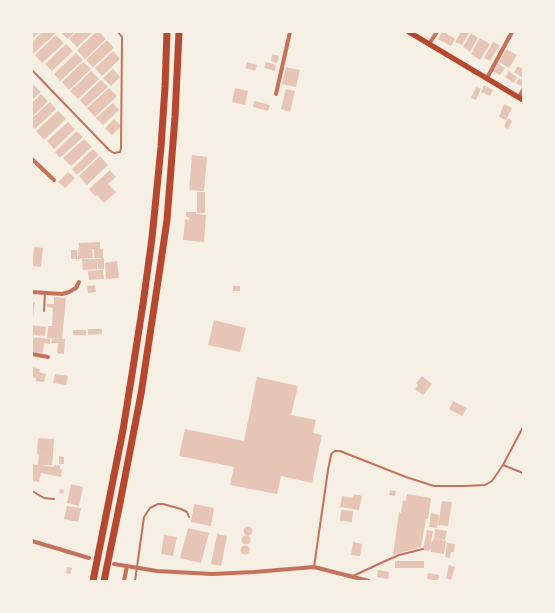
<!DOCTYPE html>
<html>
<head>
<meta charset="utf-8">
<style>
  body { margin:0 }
  #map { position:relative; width:555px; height:613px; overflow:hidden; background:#f6efe4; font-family:"Golos Text",sans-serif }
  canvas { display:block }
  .frame { position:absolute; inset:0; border:33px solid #f6efe4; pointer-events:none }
</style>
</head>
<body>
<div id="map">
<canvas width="555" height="613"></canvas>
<div class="frame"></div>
</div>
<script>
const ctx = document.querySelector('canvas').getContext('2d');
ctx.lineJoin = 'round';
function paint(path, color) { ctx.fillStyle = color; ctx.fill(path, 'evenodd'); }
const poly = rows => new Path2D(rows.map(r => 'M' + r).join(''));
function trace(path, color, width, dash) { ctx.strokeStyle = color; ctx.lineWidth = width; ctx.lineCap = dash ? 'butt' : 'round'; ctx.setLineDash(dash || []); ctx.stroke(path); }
paint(poly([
  [32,32,40,32,32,39],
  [42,32,54,32,56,33,34,53,32,51,32,42],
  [60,32,75,32,68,39],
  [77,32,93,32,77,47,69,39],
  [96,32,99,32,106,39,85,59,77,50],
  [442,32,444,32,455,39,451,46,438,39],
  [461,32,469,33,462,45,455,42],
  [471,33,478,38,470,52,463,47],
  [56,35,64,43,42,63,35,55],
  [480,38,490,44,480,60,471,54],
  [107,40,114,48,93,67,86,60],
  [493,42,500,45,490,61,484,58],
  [66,44,73,51,52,71,45,64],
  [506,49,517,55,509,68,499,62],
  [113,51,120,59,102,76,95,68],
  [76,53,83,60,60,81,54,74],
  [272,54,279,56,277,63,271,61],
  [83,62,91,69,69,90,62,82],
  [247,62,257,65,255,71,245,68],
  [266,62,276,65,275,71,264,68],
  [497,63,505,68,500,75,492,71],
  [518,66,523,69,523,78,514,72],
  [286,67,300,70,296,87,282,84],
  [113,69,120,77,111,86,103,78],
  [91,71,99,79,78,99,70,91],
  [509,71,517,77,514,83,505,77],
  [519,78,523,81,523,84,521,86,516,83],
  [101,80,108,87,86,107,80,100],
  [33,84,41,92,32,100,32,85],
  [484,85,493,90,490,96,481,92],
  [476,87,481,89,476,100,471,98],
  [109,88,117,96,95,117,87,108],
  [235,88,248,91,245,105,232,102],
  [286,89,295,91,290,112,281,109],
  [41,94,48,101,32,117,32,103],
  [254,101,270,105,268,111,253,107],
  [50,102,56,109,35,129,32,126,32,118],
  [113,103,119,110,103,125,96,118],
  [504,104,512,108,506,120,499,117],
  [58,111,66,119,44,140,36,131],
  [508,118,512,121,508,129,504,127],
  [114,119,121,126,112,135,105,128],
  [68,122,75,129,54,149,47,141],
  [77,131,83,137,60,158,55,152],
  [84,139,92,147,71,166,63,158],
  [93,149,99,155,77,175,72,169],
  [192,155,207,157,204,191,189,190],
  [100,156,108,165,87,185,79,176],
  [110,170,116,177,108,184,116,192,104,203,97,195,95,196,89,189],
  [68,172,75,178,65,188,58,182],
  [197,192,205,192,205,213,197,213],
  [186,212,196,212,196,214,206,215,204,242,183,240,185,219,189,220,190,218,186,217],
  [100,242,100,249,103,249,103,258,94,258,94,249,92,249,93,258,78,259,79,243],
  [34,247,43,248,41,267,32,266],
  [71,250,77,250,77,259,71,259],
  [104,258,104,269,98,269,97,259],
  [82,259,97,259,97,269,83,270],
  [117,261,119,278,106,279,105,263],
  [103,270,104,279,89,280,88,271],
  [95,285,96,292,88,293,87,286],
  [233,286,240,286,240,291,233,291],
  [54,297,66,298,62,339,65,339,64,354,57,353,58,343,51,343,52,339,61,339,47,338,48,326,52,326,53,308,47,307,47,304,54,304],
  [32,302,35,302,33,317,32,317],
  [214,320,246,328,240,352,208,345],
  [32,325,46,327,45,336,32,335],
  [88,329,102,329,102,334,88,335],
  [73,330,86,330,86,335,73,335],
  [32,337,50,339,50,344,44,343,43,353,32,352],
  [32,367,40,369,39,372,46,374,44,382,36,381,36,378,32,377],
  [55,374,68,376,66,385,53,383],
  [422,376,432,384,423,395,415,389,418,385,416,383],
  [257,377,298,386,291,415,316,420,313,433,322,435,312,483,281,476,277,494,230,485,234,467,179,456,185,429,244,441],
  [453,401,467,408,462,416,449,409],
  [38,438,54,439,53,455,37,454],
  [39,454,53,455,52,465,38,465],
  [59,456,64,457,64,464,59,464],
  [32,464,53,467,54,465,60,466,60,469,62,469,61,477,41,473,39,482,32,481],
  [71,484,83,487,79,506,67,503],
  [60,489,64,490,63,494,59,493],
  [390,490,396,491,395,496,389,495],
  [354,494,362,496,359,510,340,507,342,496,353,498],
  [407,494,431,498,428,519,426,519,421,547,393,555,399,512,401,513,403,500,406,501],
  [442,501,452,502,448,526,438,525],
  [194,504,214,508,211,526,191,522],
  [67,506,81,508,78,522,64,519],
  [341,510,353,511,352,522,340,521],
  [431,513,439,515,437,528,429,527],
  '243.5 531a4.5 4.5 0 1 1 9 0a4.5 4.5 0 1 1-9 0Z',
  [188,528,209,533,201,563,180,558],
  [435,529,447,531,445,540,434,538],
  [427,530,433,531,430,548,432,541,433,541,434,538,446,541,444,554,431,552,431,550,429,550,429,551,423,550],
  [217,534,227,536,221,566,211,564],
  [164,535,177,537,173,556,161,554],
  '241.5 540a4.5 4.5 0 1 1 9 0a4.5 4.5 0 1 1-9 0Z',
  [353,542,362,544,360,556,351,555],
  [447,543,455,544,454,552,451,552,450,558,445,557],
  '240.5 550a4.5 4.5 0 1 1 9 0a4.5 4.5 0 1 1-9 0Z',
  [395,561,424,561,424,568,395,568],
  [449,565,455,567,451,580,446,578],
  [67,567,72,568,70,574,66,573],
  [378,570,389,572,388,579,377,577],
  [428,573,439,575,438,581,427,579]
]), '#e6c5b7');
trace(poly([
  [32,70,109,150,114,153,120,152,121,148,122,42,122,37,118,32],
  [44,311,45,293],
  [503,465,523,427],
  [32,491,44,498,54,499],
  [314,567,328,470,331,455,332,453,335,451,340,451,406,477,434,486,465,486,485,485,492,481,503,465,523,473],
  [353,576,383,562,399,555,423,549],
  [135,581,144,517,150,508,158,504,163,504,181,509,187,512,189,517]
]), '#c5725c', 2);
trace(poly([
  [429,44,437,32],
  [487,78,512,32],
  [276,94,290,32],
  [519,97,523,90],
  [32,159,54,180],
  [32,292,62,294,69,292,76,288,79,282],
  [32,354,48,357],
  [32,541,89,558],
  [114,564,157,571,212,574,254,572,314,567,369,581],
  [124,581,127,566]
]), '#c5725c', 4);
trace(poly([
  [409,32,523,100]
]), '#b5482f', 5.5);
trace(poly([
  [93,581,123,430,132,374,143,304,152,238,161,147,165,87,167,32],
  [104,581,120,503,141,394,160,268,167,220,175,117,179,32]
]), '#b5482f', 7);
</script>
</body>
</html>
